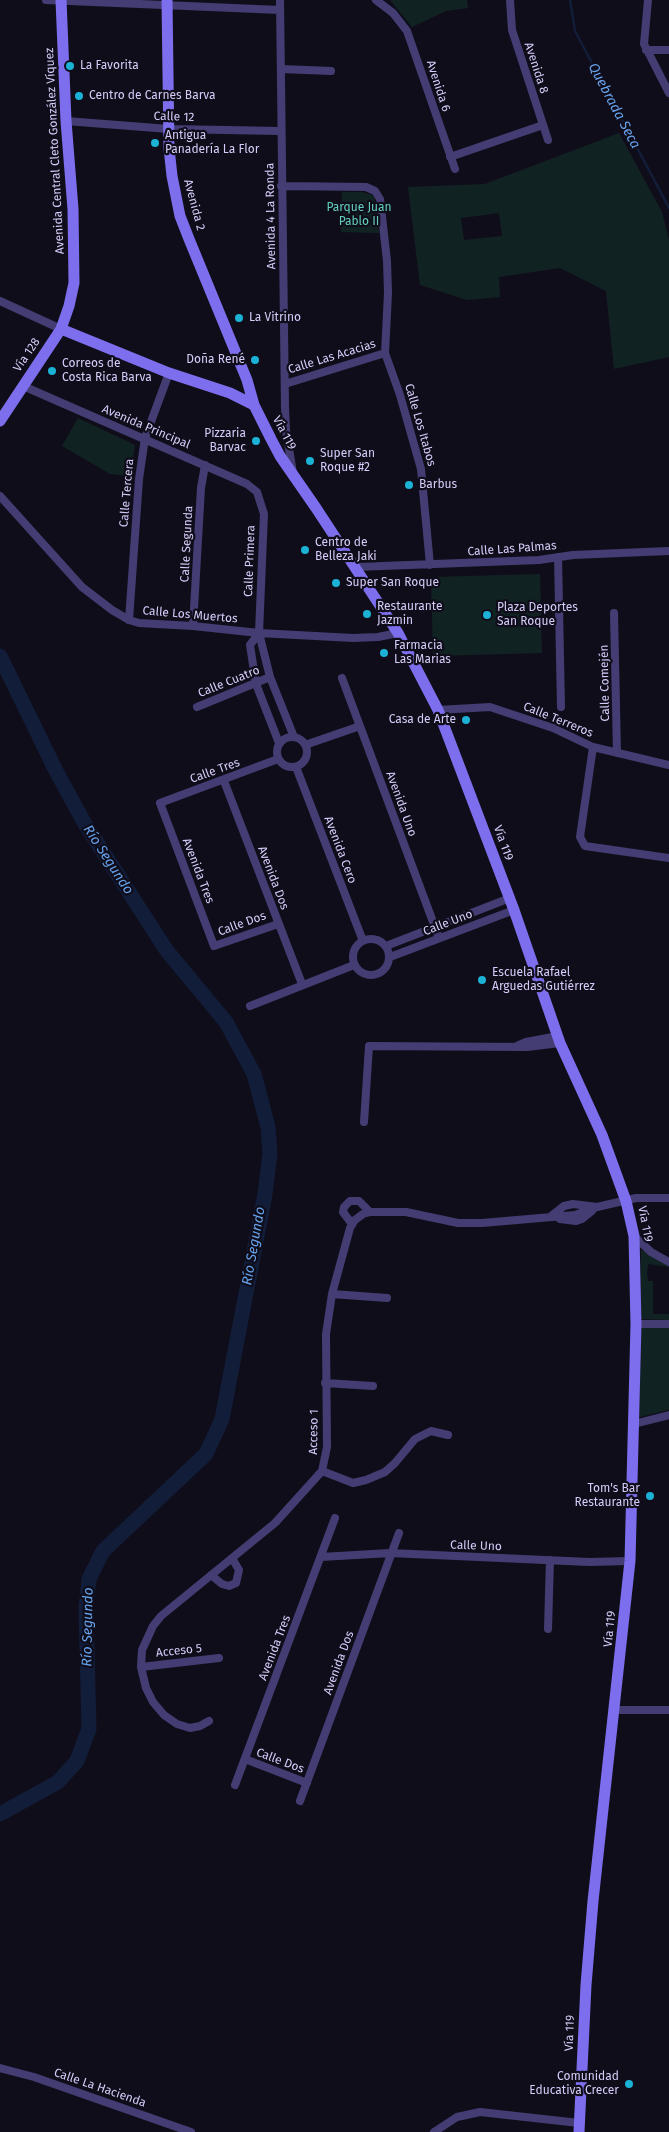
<!DOCTYPE html>
<html>
<head>
<meta charset="utf-8">
<style>
  body { margin:0 }
  canvas { display:block; background:#100d1a }
</style>
</head>
<body>
<canvas width="669" height="2132"></canvas>
<script>
const ctx = document.querySelector('canvas').getContext('2d');
ctx.lineJoin = 'round';
function paint(path, color) { ctx.fillStyle = color; ctx.fill(path, 'evenodd'); }
const poly = rows => new Path2D(rows.map(r => 'M' + r).join(''));
function trace(path, color, width, dash) { ctx.strokeStyle = color; ctx.lineWidth = width; ctx.lineCap = dash ? 'butt' : 'round'; ctx.setLineDash(dash || []); ctx.stroke(path); }
function drawText(font, color, halo, rows, align = 'center') {
  ctx.font = font + ' "Fira Sans",sans-serif'; ctx.lineWidth = 4.5; ctx.setLineDash([]); ctx.textBaseline = 'middle'; ctx.strokeStyle = halo; ctx.fillStyle = color; for (const [text, x, y, turn = 0] of rows) {
    ctx.save(); ctx.translate(x, y); ctx.rotate((+turn || 0) * Math.PI / 180); ctx.textAlign = isNaN(turn) ? turn : align; if (halo) ctx.strokeText(text, 0, 0); ctx.fillText(text, 0, 0); ctx.restore();
  }
}
paint(poly([
  [390,0,467,0,468,8,446,11,412,27],
  [619,133,662,212,669,240,669,357,614,369,606,291,560,268,499,277,500,297,467,300,420,285,408,187,485,184],
  [499,213,502,236,464,240,461,218],
  [342,192,362,192,372,195,374,197,379,233,341,232],
  [78,418,135,445,130,476,110,474,62,446],
  [540,574,542,653,433,656,431,577],
  [641,1250,669,1264,669,1267,648,1264,647,1273,648,1281,653,1281,653,1314,669,1314,669,1320,640,1319],
  [641,1326,669,1327,669,1410,639,1417]
]), '#112223');
trace(poly([
  [570,0,575,31,669,208]
]), '#111d39', 2.5);
trace(poly([
  [0,656,56,771,85,824,167,951,226,1022,254,1074,268,1127,270,1154,265,1194,222,1419,206,1454,103,1551,89,1579,86,1608,89,1729,77,1761,58,1782,0,1814]
]), '#111d39', 15);
trace(poly([
  [46,0,280,10],
  [280,0,285,407,286,431,293,473],
  [376,0,393,13,407,31,455,169],
  [510,0,512,30,548,140],
  [648,0,644,44,669,93],
  [646,50,669,50],
  [281,69,331,71],
  [66,121,169,129,281,131],
  [450,157,543,125],
  [281,186,366,187,375,191,380,199,387,261,388,293,385,353,400,395,421,469,430,565],
  [0,301,61,329],
  [285,384,385,353],
  [23,386,247,484,257,492,264,514,259,633,270,677,294,737],
  [0,496,82,587,112,610,129,620,139,623,193,626,259,633,353,638,378,637,398,633],
  [558,557,561,707],
  [356,567,539,560,573,555,669,551],
  [614,613,617,753],
  [129,620,139,479,145,438,169,373],
  [193,626,201,488,205,465],
  [259,633,250,645,256,684,279,743],
  [342,678,439,938],
  [197,707,270,677],
  [438,710,490,707,553,728,593,747,669,765],
  '277 752a15 15 0 1 1 30 0a15 15 0 1 1-30 0Z',
  [305,745,360,726],
  [593,747,580,837,585,846,669,858],
  [296,767,363,941],
  [224,781,302,984],
  [278,924,214,946,160,803,278,759],
  '353 957a18 18 0 1 1 36 0a18 18 0 1 1-36 0Z',
  [386,946,510,898],
  [390,957,514,910],
  [250,1006,354,965],
  [517,1046,526,1042,558,1036],
  [364,1122,369,1046,527,1047,560,1043],
  [550,1217,564,1206,573,1204,597,1207],
  [560,1219,576,1221,582,1219,592,1211],
  [352,1224,343,1212,344,1207,350,1201,359,1201,370,1212],
  [634,1236,651,1252,669,1262],
  [332,1294,387,1298],
  [636,1324,669,1324],
  [325,1383,373,1386],
  [634,1424,669,1415],
  [322,1471,353,1483,366,1480,385,1472,395,1463,415,1439,431,1431,448,1435],
  [321,1557,390,1553,589,1562,630,1561],
  [211,1575,222,1584,229,1586,236,1583,239,1570,232,1558],
  [548,1629,550,1560],
  [141,1667,219,1658],
  [615,1710,669,1710],
  [209,1721,200,1726,190,1728,177,1724,164,1715,153,1702,146,1688,141,1667,142,1650,153,1626,161,1616,275,1523,322,1471,327,1447,326,1334,332,1294,350,1228,355,1220,363,1214,370,1212,406,1212,458,1223,482,1223,575,1215,597,1207,636,1198,669,1198],
  [245,1759,307,1783],
  [235,1785,335,1518],
  [300,1801,399,1533],
  [0,2068,34,2077,191,2132],
  [434,2132,457,2117,480,2112,579,2123]
]), '#443d73', 8);
trace(poly([
  [167,0,169,148,172,176,180,216,189,239,247,380,254,405,271,439,280,456,316,508,398,633,438,710,514,910,560,1043,602,1135,626,1201,634,1236,636,1324,630,1561,593,1901,586,1985,579,2132],
  [61,329,169,373,230,393,254,405],
  [0,421,61,329,69,306,74,283,73,209,66,121,61,0]
]), '#7d6eed', 11);
for (const [x, y, r, color] of [
  [70,66,5,"#1bb2d6"],
  [79,96,5,"#1bb2d6"],
  [155,143,5,"#1bb2d6"],
  [239,318,5,"#1bb2d6"],
  [255,360,5,"#1bb2d6"],
  [52,371,5,"#1bb2d6"],
  [256,441,5,"#1bb2d6"],
  [310,461,5,"#1bb2d6"],
  [409,485,5,"#1bb2d6"],
  [305,550,5,"#1bb2d6"],
  [336,583,5,"#1bb2d6"],
  [367,614,5,"#1bb2d6"],
  [487,615,5,"#1bb2d6"],
  [384,653,5,"#1bb2d6"],
  [466,720,5,"#1bb2d6"],
  [482,980,5,"#1bb2d6"],
  [650,1496,5,"#1bb2d6"],
  [629,2084,5,"#1bb2d6"]
]) { const dot = new Path2D(); dot.arc(x, y, r, 0, 2 * Math.PI); ctx.fillStyle = color; ctx.fill(dot); trace(dot, '#100d1a', 2); }
drawText('12px', '#d5ccf9', '#100d1a', [
  ["La Favorita",80,66],
  ["Centro de Carnes Barva",89,96],
  ["Antigua",165,136],
  ["Panadería La Flor",165,150],
  ["La Vitrino",249,318],
  ["Doña René",245,360,"right"],
  ["Correos de",62,364],
  ["Costa Rica Barva",62,378],
  ["Pizzaria",246,434,"right"],
  ["Barvac",246,448,"right"],
  ["Super San",320,454],
  ["Roque #2",320,468],
  ["Barbus",419,485],
  ["Centro de",315,543],
  ["Belleza Jaki",315,557],
  ["Super San Roque",346,583],
  ["Restaurante",377,607],
  ["Jazmin",377,621],
  ["Plaza Deportes",497,608],
  ["San Roque",497,622],
  ["Farmacia",394,646],
  ["Las Marias",394,660],
  ["Casa de Arte",456,720,"right"],
  ["Escuela Rafael",492,973],
  ["Arguedas Gutiérrez",492,987],
  ["Tom's Bar",640,1489,"right"],
  ["Restaurante",640,1503,"right"],
  ["Comunidad",619,2077,"right"],
  ["Educativa Crecer",619,2091,"right"]
], 'left');
drawText('12px', '#d5ccf9', '#100d1a', [
  ["Avenida 8",536,68,72],
  ["Avenida 6",438,86,72],
  ["Calle 12",174,117,2],
  ["Avenida Central Cleto González Víquez",55,151,-93],
  ["Avenida 2",194,205,75],
  ["Avenida 4 La Ronda",271,216,-91],
  ["Vía 128",27,355,-56],
  ["Calle Las Acacias",332,357,-17],
  ["Calle Los Itabos",420,425,74],
  ["Avenida Principal",146,427,23],
  ["Vía 119",284,433,62],
  ["Calle Tercera",127,493,-85],
  ["Calle Segunda",187,544,-87],
  ["Calle Las Palmas",512,549,-4],
  ["Calle Primera",250,561,-88],
  ["Calle Los Muertos",190,615,5],
  ["Calle Cuatro",229,682,-22],
  ["Calle Comején",605,683,-91],
  ["Calle Terreros",558,720,22],
  ["Calle Tres",215,771,-20],
  ["Avenida Uno",401,804,70],
  ["Vía 119",503,843,70],
  ["Avenida Cero",340,850,69],
  ["Avenida Tres",198,871,69],
  ["Avenida Dos",273,878,69],
  ["Calle Uno",448,923,-21],
  ["Calle Dos",242,924,-20],
  ["Vía 119",645,1224,79],
  ["Acceso 1",314,1432,-89],
  ["Calle Uno",476,1546,2],
  ["Vía 119",610,1629,-84],
  ["Avenida Tres",275,1648,-69],
  ["Acceso 5",179,1651,-6],
  ["Avenida Dos",339,1663,-70],
  ["Calle Dos",280,1761,21],
  ["Vía 119",570,2033,-88],
  ["Calle La Hacienda",100,2088,19]
]);
drawText('12px', '#62cebd', '#100d1a', [
  ["Parque Juan",359,208],
  ["Pablo II",359,222]
]);
drawText('italic 14px', '#66a2ec', '#100d1a', [
  ["Quebrada Seca",614,106,62],
  ["Río Segundo",108,860,57],
  ["Río Segundo",254,1246,-80],
  ["Río Segundo",88,1627,-89]
]);
</script>
</body>
</html>
